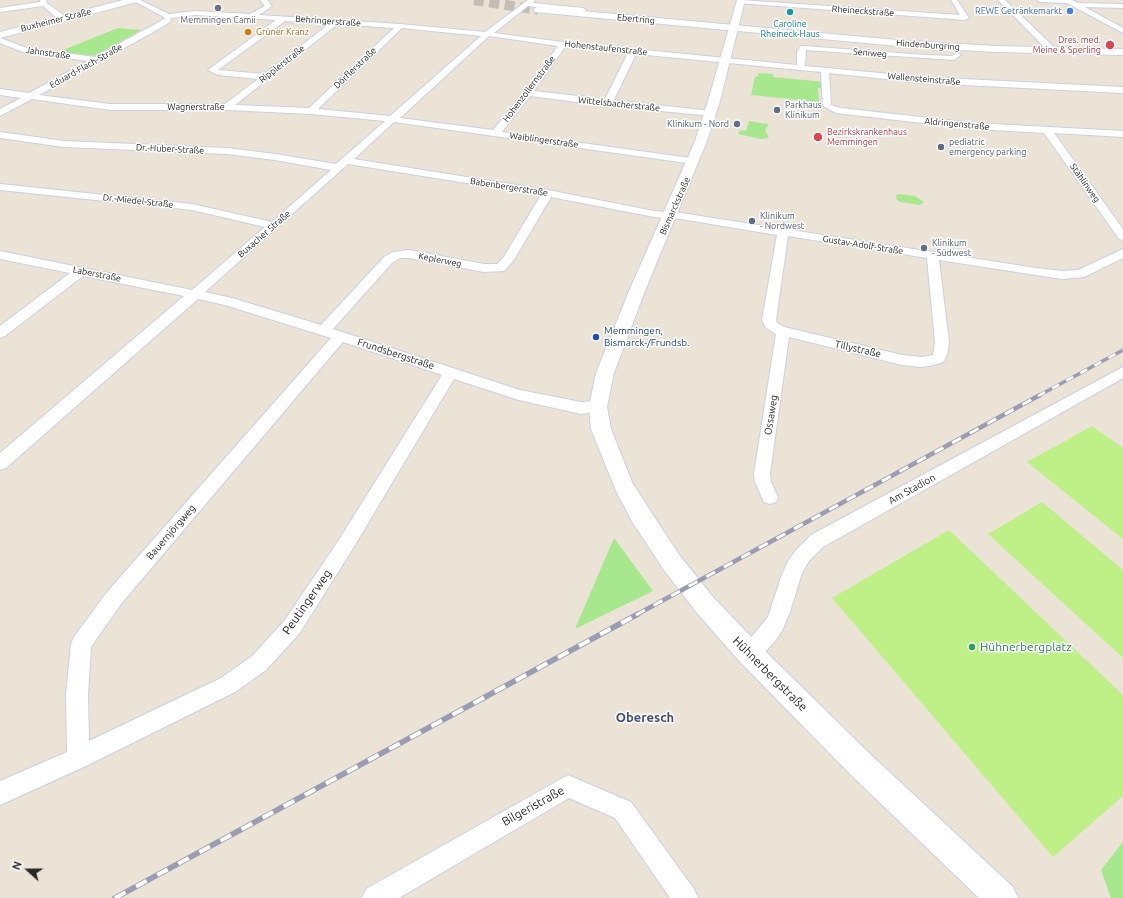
<!DOCTYPE html>
<html>
<head>
<meta charset="utf-8">
<style>
  body { margin:0 }
  #map { position:relative; width:1123px; height:898px; overflow:hidden; background:#ebe3d6; font-family:Ubuntu,sans-serif }
  canvas { display:block }
  .north { position:absolute; left:8px; top:850px; width:40px; height:40px; -webkit-text-stroke:3px #fff; paint-order:stroke; rotate:291deg; font-size:11px; font-weight:700; line-height:16px; text-align:center; color:#272727 }
  .north::after { content:''; display:block; margin:auto; width:14px; height:18px; background:#272727; clip-path:polygon(50% 0,100% 100%,50% 72%,0 100%) }
</style>
</head>
<body>
<div id="map">
<canvas width="1123" height="898"></canvas>
<div class="north">N</div>
</div>
<script>
const ctx = document.querySelector('canvas').getContext('2d');
ctx.lineJoin = 'round';
function paint(path, color) { ctx.fillStyle = color; ctx.fill(path, 'evenodd'); }
const poly = rows => new Path2D(rows.map(r => 'M' + r).join(''));
function trace(path, color, width, dash) { ctx.strokeStyle = color; ctx.lineWidth = width; ctx.lineCap = dash ? 'butt' : 'round'; ctx.setLineDash(dash || []); ctx.stroke(path); }
function drawText(font, color, halo, rows, align = 'center') {
  ctx.font = font + ' Ubuntu,sans-serif'; ctx.lineWidth = 3; ctx.setLineDash([]); ctx.textBaseline = 'middle'; ctx.strokeStyle = halo; ctx.fillStyle = color; for (const [text, x, y, turn = 0] of rows) {
    ctx.save(); ctx.translate(x, y); ctx.rotate((+turn || 0) * Math.PI / 180); ctx.textAlign = isNaN(turn) ? turn : align; if (halo) ctx.strokeText(text, 0, 0); ctx.fillText(text, 0, 0); ctx.restore();
  }
}
paint(poly([
  [118,28,141,30,94,56,58,52],
  [758,73,773,74,773,77,826,82,826,89,818,88,819,102,751,95,755,77,758,76],
  [749,121,769,124,765,130,769,138,761,139,738,134,740,130,746,131],
  [899,194,915,196,924,202,920,205,900,202,897,200,896,195],
  [614,538,653,591,575,629],
  [1123,842,1123,898,1111,898,1101,870]
]), '#a7e78d');
paint(poly([
  [1092,426,1123,448,1123,539,1027,462],
  [1042,502,1123,570,1123,658,988,534],
  [949,530,1123,695,1123,796,1053,857,832,598]
]), '#bef087');
trace(poly([
  [474,0,538,10]
]), '#c4bdb3', 10, [10, 5.5]);
const minor = poly([
  [40,0,46,0,47,3,65,16,65,20,59,20,43,6,0,12,0,8,40,2,40,0],
  [132,0,140,0,169,14,195,11,250,14,265,6,260,0,267,0,272,6,259,15,400,24,485,32,528,0,535,0,533,3,583,8,586,10,583,12,528,6,494,33,563,42,797,65,797,52,801,46,804,46,925,55,952,56,957,53,961,55,954,60,806,50,805,66,923,77,1123,87,1123,93,923,83,829,73,831,105,841,108,974,123,1123,131,1123,137,1054,133,1123,229,1123,240,1119,239,1044,133,974,129,836,113,823,106,821,72,636,54,614,100,710,111,715,114,713,116,608,106,530,96,502,132,698,159,699,161,694,164,394,122,354,159,548,190,654,211,681,213,1036,268,1062,271,1078,270,1123,249,1123,258,1084,277,1062,279,939,260,949,342,947,355,943,362,930,366,922,367,902,365,789,337,770,474,771,482,778,497,776,502,770,504,764,502,755,482,754,474,776,334,766,328,762,320,777,235,681,219,654,217,551,197,514,260,504,271,484,272,409,258,400,258,392,263,333,329,520,390,581,402,598,401,603,403,606,407,603,411,581,414,519,400,454,379,352,550,299,634,266,670,235,692,86,766,0,805,0,781,67,752,66,695,71,644,74,637,107,592,331,338,225,305,198,299,6,468,0,470,0,453,184,296,83,276,5,336,0,338,0,326,70,273,0,259,0,251,192,290,265,227,192,210,0,190,0,184,192,204,272,222,331,170,275,160,227,154,64,147,0,138,0,132,64,141,227,148,275,154,336,164,385,121,311,114,227,110,110,110,32,99,0,116,0,109,21,98,0,95,0,89,29,93,88,61,23,52,0,43,0,38,27,48,95,57,164,19,164,17,132,0],
  [195,15,276,20,208,70,218,75,258,79,225,104,110,104,39,95,157,30,170,22,171,18,195,15],
  [285,21,329,24,264,74,218,70,285,21],
  [338,24,394,28,309,108,235,105,338,24],
  [402,28,481,36,390,116,318,109,402,28],
  [489,36,558,46,525,91,493,130,400,118,489,36],
  [565,47,628,53,605,99,534,91,565,47],
  [348,164,541,195,503,258,497,264,484,264,409,250,393,252,384,257,321,325,232,298,205,292,348,164],
  [788,236,927,258,935,342,933,355,922,357,902,355,784,327,777,323,776,320,788,236],
  [343,342,442,375,340,538,285,620,252,656,221,678,89,741,88,695,91,647,121,604,343,342],
  [741,0,960,15,951,0,957,0,969,18,965,20,738,3,738,1,741,0],
  [998,0,1005,0,1056,49,1056,53,1050,53,998,0],
  [1037,0,1072,0,1078,3,1123,4,1123,8,1085,7,1123,28,1123,33,1067,3,1040,2,1037,0],
  [1123,367,1123,378,823,547,809,561,802,573,790,612,782,631,776,640,757,661,750,664,743,661,740,654,743,647,768,617,781,577,788,561,797,549,811,535,1123,367],
  [568,775,631,802,694,889,698,898,670,898,615,818,569,798,399,898,362,898,366,889,568,775]
]);
const tertiary = poly([
  [737,0,745,0,720,101,707,141,645,291,614,373,607,407,611,429,632,482,649,509,680,556,713,597,759,645,869,753,1013,887,1018,898,979,898,849,773,741,663,697,613,664,570,633,523,616,491,591,429,589,407,596,373,629,291,695,141,708,101,737,0]
]);
const secondary = poly([
  [123,0,139,0,137,2,0,38,0,32,123,0],
  [538,7,908,41,996,46,1123,49,1123,55,996,52,908,47,535,12,533,10,535,8,538,7]
]);
trace(minor, '#cccfe2', 2);
trace(tertiary, '#cccfe2', 2);
trace(secondary, '#cccfe2', 2);
paint(minor, '#fff');
paint(tertiary, '#fff');
paint(secondary, '#fff');
const railFar2 = poly([
  [1038,396,1123,350]
]);
const railFar1 = poly([
  [636,615,1040,395]
]);
const rail = poly([
  [115,898,638,614]
]);
trace(railFar2, '#999cb3', 3.5);
trace(railFar1, '#999cb3', 4.5);
trace(rail, '#999cb3', 5.5);
trace(railFar2, '#fff', 2.5, [8]);
trace(railFar1, '#fff', 3, [10]);
trace(rail, '#fff', 4, [12]);
for (const [x, y, r, color] of [
  [218,8,4,"#6b7280"],
  [1070,11,4,"#3f7fe0"],
  [790,12,4,"#0f9aa8"],
  [248,32,4,"#e8710a"],
  [1110,45,5,"#e0444e"],
  [777,110,4,"#5c6f8a"],
  [737,124,4,"#5c6f8a"],
  [818,137,5,"#e0444e"],
  [941,147,4,"#5c6f8a"],
  [752,221,4,"#5c6f8a"],
  [924,248,4,"#5c6f8a"],
  [596,337,4,"#1a4fb4"],
  [972,647,4,"#2e9e5b"]
]) { const dot = new Path2D(); dot.arc(x, y, r, 0, 2 * Math.PI); ctx.fillStyle = color; ctx.fill(dot); trace(dot, '#fff', 1.5); }
drawText('9px', '#272727', '#fff', [
  ["Rheineckstraße",863,11,4],
  ["Ebertring",636,19,5],
  ["Buxheimer Straße",56,20,-14],
  ["Behringerstraße",328,21,4],
  ["Hindenburgring",928,45,4],
  ["Hohenstaufenstraße",606,48,6],
  ["Jahnstraße",48,53,8],
  ["Seniweg",870,53,5],
  ["Ripplerstraße",282,64,-38],
  ["Eduard-Flach-Straße",86,66,-29],
  ["Dörflerstraße",355,68,-44],
  ["Wallensteinstraße",924,79,5],
  ["Hohenzollernstraße",529,89,-53],
  ["Wittelsbacherstraße",619,104,6],
  ["Wagnerstraße",196,107],
  ["Aldringenstraße",957,124,5],
  ["Waiblingerstraße",544,140,8],
  ["Dr.-Huber-Straße",170,149,3],
  ["Stählinweg",1085,183,55],
  ["Babenbergerstraße",509,187,9],
  ["Dr.-Miedel-Straße",138,201,6],
  ["Bismarckstraße",675,206,-66],
  ["Buxacher Straße",264,234,-41],
  ["Gustav-Adolf-Straße",863,245,9],
  ["Keplerweg",440,260,11],
  ["Laberstraße",97,274,11]
]);
drawText('9px', '#366cbe', '#fff', [
  ["REWE Getränkemarkt",1062,11]
], 'right');
drawText('9px', '#5b616d', '#fff', [
  ["Memmingen Camii",218,20]
]);
drawText('9px', '#0d838f', '#fff', [
  ["Caroline",790,24],
  ["Rheineck-Haus",790,34]
]);
drawText('9px', '#c56008', '#fff', [
  ["Grüner Kranz",256,32]
], 'left');
drawText('9px', '#be3a42', '#fff', [
  ["Dres. med.",1101,40],
  ["Meine & Sperling",1101,50],
  ["Bezirkskrankenhaus",827,132,"left"],
  ["Memmingen",827,142,"left"]
], 'right');
drawText('9px', '#4e5e75', '#fff', [
  ["Parkhaus",785,105],
  ["Klinikum",785,115],
  ["Klinikum - Nord",729,124,"right"],
  ["pediatric",949,142],
  ["emergency parking",949,152],
  ["Klinikum",760,216],
  ["- Nordwest",760,226],
  ["Klinikum",932,243],
  ["- Südwest",932,253]
], 'left');
drawText('10px', '#164399', '#fff', [
  ["Memmingen,",604,331],
  ["Bismarck-/Frundsb.",604,343]
], 'left');
drawText('10px', '#272727', '#fff', [
  ["Tillystraße",858,349,13],
  ["Frundsbergstraße",396,354,18],
  ["Ossaweg",771,415,-81],
  ["Am Stadion",912,489,-29],
  ["Bauernjörgweg",171,532,-49]
]);
drawText('12px', '#272727', '#fff', [
  ["Peutingerweg",307,602,-55],
  ["Hühnerbergstraße",770,674,45],
  ["Bilgeristraße",533,806,-29]
]);
drawText('12px', '#27864d', '#fff', [
  ["Hühnerbergplatz",980,647]
], 'left');
drawText('bold 13px', '#444b7a', '#fff', [
  ["Oberesch",645,718]
]);
</script>
</body>
</html>
